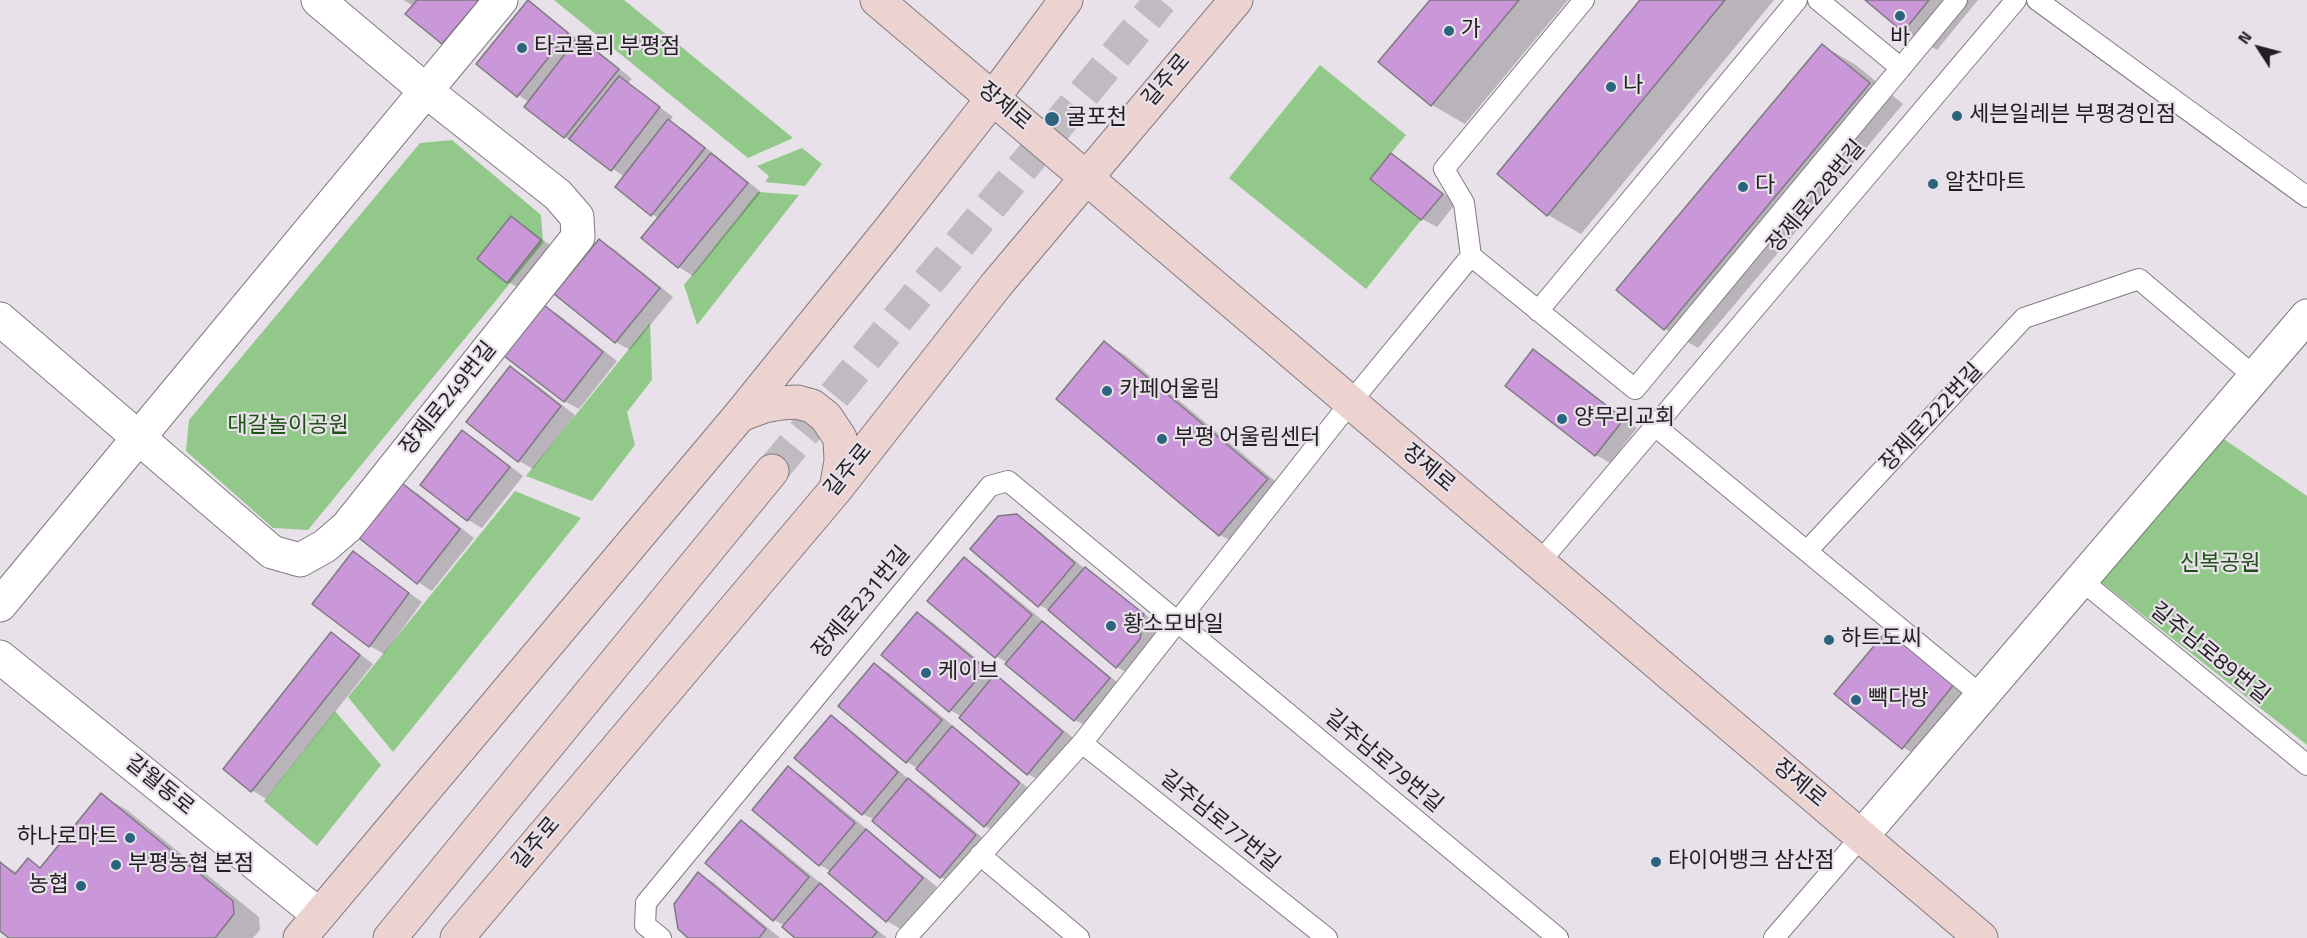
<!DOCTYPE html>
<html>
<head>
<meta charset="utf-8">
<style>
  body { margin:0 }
  #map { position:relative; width:2307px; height:938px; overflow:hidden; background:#e8e1e9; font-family:"Titillium Web",sans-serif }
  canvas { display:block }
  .north { position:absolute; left:2229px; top:18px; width:60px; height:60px; -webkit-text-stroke:4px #e8e1e9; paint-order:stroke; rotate:306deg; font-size:16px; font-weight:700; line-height:24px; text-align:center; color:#211f22 }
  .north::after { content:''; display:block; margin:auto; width:21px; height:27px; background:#211f22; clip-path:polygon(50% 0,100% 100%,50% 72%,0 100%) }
</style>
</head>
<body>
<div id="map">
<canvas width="2307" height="938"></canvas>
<div class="north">N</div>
</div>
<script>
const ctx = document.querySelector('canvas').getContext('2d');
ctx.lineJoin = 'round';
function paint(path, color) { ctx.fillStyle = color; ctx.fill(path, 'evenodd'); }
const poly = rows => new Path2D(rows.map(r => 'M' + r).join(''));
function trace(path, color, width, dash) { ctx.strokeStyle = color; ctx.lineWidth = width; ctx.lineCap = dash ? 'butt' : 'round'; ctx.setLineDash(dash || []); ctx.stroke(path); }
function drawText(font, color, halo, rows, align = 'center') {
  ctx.font = font + ' "Titillium Web","Noto Sans KR",sans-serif'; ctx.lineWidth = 4.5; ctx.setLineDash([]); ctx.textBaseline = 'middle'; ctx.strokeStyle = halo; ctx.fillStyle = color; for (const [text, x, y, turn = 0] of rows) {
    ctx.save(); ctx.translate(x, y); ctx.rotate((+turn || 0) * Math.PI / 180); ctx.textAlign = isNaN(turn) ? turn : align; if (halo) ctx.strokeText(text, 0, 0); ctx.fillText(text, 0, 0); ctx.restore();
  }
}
paint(poly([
  [554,0,624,0,793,138,748,158],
  [1320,65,1406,135,1370,179,1421,220,1366,289,1229,178],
  [452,140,541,215,543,243,308,530,273,528,186,451,189,420,420,143],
  [802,148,822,164,805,186,765,182,769,176,757,166],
  [758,192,799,195,697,325,684,285],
  [650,323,652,380,627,412,635,445,592,501,526,476],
  [2218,435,2307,496,2307,745,2096,578],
  [515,491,581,518,393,752,348,697],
  [335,711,381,765,317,846,264,801]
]), '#92c88a');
paint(poly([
  [403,0,500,0,457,51,443,43,407,14,414,6],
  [1432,0,1568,0,1465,124,1432,105],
  [1642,0,1774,0,1581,234,1548,215],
  [1867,0,1978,0,1937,50,1904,30],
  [528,2,542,11,579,40,593,47,632,79,628,83,673,117,669,122,683,129,761,192,693,276,679,267,659,219,617,187,625,177,565,137,529,102,518,95],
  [1823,46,1856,65,1903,104,1698,348,1665,329],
  [1392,155,1406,163,1456,203,1437,227,1422,219,1372,179],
  [511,218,525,226,555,249,522,290,508,282,479,259],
  [600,241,614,249,673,297,630,350,616,342],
  [545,307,559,315,617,361,579,409,564,401],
  [1104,343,1125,355,1288,492,1241,547,1220,535],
  [1534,350,1548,359,1637,428,1610,463,1596,455,1507,386],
  [510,368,525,376,575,415,533,469,519,461],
  [462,432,477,440,523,476,482,528,468,520],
  [403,485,417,493,474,538,432,591,418,582],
  [1017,516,1032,525,1085,569,1099,578,1157,624,1154,647,1131,675,1117,667,1054,613,1039,605],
  [353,553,422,602,384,654,370,646],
  [964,559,978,567,1123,687,1089,728,1075,720,1008,663,996,656],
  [917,613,932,622,1077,741,1042,782,1028,774,962,717,950,710],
  [1888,631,1975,696,1923,760,1903,747],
  [331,634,346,643,373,664,266,799,252,790],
  [875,665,889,673,1020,781,984,824,919,769,907,762,840,706],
  [831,717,845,725,911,781,923,788,990,844,955,885,941,877,875,820,863,814,796,758],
  [788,768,802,776,937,887,901,929,887,921,832,872,820,865,754,809],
  [1022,783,1033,792,999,834,985,826],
  [101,795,127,810,259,917,260,930,253,938,12,938,0,929,0,863,18,873,28,860,42,868],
  [742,822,756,830,887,938,797,938,785,926,774,920],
  [699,874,713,882,780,938,691,938]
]), '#0003');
const building = poly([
  [417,0,479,0,442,44,405,14,417,0],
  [528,0,568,33,517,97,476,64,528,0],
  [1430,0,1519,0,1431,106,1378,62,1430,0],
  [1640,0,1725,0,1547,216,1497,174,1640,0],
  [1865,0,1929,0,1903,32,1865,0],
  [578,37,619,69,564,138,524,107,578,37],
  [1822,44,1870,83,1664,330,1616,290,1822,44],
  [619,76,660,107,611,171,569,139,619,76],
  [668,119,705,148,651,216,615,187,668,119],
  [711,153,748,183,678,268,641,238,711,153],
  [1391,153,1443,194,1421,220,1370,179,1391,153],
  [511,216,541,240,507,283,477,259,511,216],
  [599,239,660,288,615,343,554,294,599,239],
  [544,305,603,352,564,402,504,356,544,305],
  [1104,341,1268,479,1219,536,1056,399,1104,341],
  [1533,349,1624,419,1595,456,1505,386,1533,349],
  [510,366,561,406,518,462,466,422,510,366],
  [462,430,510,467,467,521,420,485,462,430],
  [402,483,460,529,417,584,359,538,402,483],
  [1017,514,1075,563,1038,607,970,549,998,516,1017,514],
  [353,551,409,593,369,647,312,604,353,551],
  [964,557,1032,615,995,658,927,601,964,557],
  [1085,567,1144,614,1140,639,1116,668,1048,610,1085,567],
  [917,612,986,669,949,712,881,655,917,612],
  [1042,621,1110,678,1074,721,1005,664,1042,621],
  [1888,629,1955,683,1902,749,1834,694,1888,629],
  [331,632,360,655,251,792,223,769,331,632],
  [874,663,942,720,906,763,838,706,874,663],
  [995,674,1063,732,1027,775,959,718,995,674],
  [831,715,898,772,862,815,794,758,831,715],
  [952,726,1020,783,984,827,916,769,952,726],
  [788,766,855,823,819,866,752,810,788,766],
  [908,778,976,835,940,878,872,821,908,778],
  [101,793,233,901,234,914,215,938,9,938,0,931,0,862,15,874,28,858,40,868,101,793],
  [741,820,809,877,773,921,705,863,741,820],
  [866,829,923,878,886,922,828,873,866,829],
  [698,872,766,929,759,938,688,938,678,929,674,904,698,872],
  [820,883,877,932,872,938,795,938,782,927,820,883]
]);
paint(building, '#ca98d8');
trace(building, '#7e7980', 1.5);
trace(poly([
  [772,471,1161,0]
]), '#c0bac1', 33, [33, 16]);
const lane = poly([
  [1818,0,1901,68],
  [2037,0,2307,197],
  [1471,256,1464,203,1444,169,1584,0],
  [1538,311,1797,0],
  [1655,426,1982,696],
  [1807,551,2024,318,2139,279,2255,377],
  [1539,563,2016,0],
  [2081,580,2307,765],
  [1082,743,1327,938],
  [980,855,1079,938],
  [661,938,645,925,646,903,990,486,1008,481,1558,938],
  [906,938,1082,743,1350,403,1471,256,1635,389,1957,0],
  [1774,938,1861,837]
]);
const street = poly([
  [0,319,272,552,300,560,325,546,347,527,578,237,577,217,558,195,425,90,318,0],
  [0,605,501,0],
  [0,657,319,915],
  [1861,837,2307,316]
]);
const secondary = poly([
  [877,0,1981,938],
  [740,415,764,406,781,403,797,402,812,406,826,417,840,438,841,461,836,489],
  [300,938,740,415,891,228,993,98,1066,0],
  [390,938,772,471],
  [457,938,836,489,997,284,1236,0]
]);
trace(lane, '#807a81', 22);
trace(street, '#807a81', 35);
trace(secondary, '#807a81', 35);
trace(lane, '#fff', 20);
trace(street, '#fff', 33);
trace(secondary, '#edd3d0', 33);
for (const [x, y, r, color] of [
  [1900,16,6,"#2c637e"],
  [1449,31,6,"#2c637e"],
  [522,48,6,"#2c637e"],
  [1611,87,6,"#2c637e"],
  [1957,116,6,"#2c637e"],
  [1052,119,8,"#2c637e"],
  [1933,184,6,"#2c637e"],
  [1743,187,6,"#2c637e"],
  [1107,391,6,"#2c637e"],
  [1562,419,6,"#2c637e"],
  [1162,439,6,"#2c637e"],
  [1111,626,6,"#2c637e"],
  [1829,640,6,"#2c637e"],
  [926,673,6,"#2c637e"],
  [1856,700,6,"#2c637e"],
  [130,838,6,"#2c637e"],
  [1656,862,6,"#2c637e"],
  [116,865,6,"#2c637e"],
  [81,886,6,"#2c637e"]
]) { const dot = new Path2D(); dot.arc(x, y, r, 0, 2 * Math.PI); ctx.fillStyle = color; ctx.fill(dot); trace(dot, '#e8e1e9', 2); }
drawText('22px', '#211f22', '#e8e1e9', [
  ["가",1461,31],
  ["바",1900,39,"center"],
  ["타코몰리 부평점",534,48],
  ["나",1623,87],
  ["세븐일레븐 부평경인점",1969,116],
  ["굴포천",1066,119],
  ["알찬마트",1945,184],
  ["다",1755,187],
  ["카페어울림",1119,391],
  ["양무리교회",1574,419],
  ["부평 어울림센터",1174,439],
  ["황소모바일",1123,626],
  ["하트도씨",1841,640],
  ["케이브",938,673],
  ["빽다방",1868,700],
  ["하나로마트",118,838,"right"],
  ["타이어뱅크 삼산점",1668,862],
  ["부평농협 본점",128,865],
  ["농협",69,886,"right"]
], 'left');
drawText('22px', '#211f22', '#e8e1e9', [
  ["길주로",1167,81,-50],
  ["장제로",1004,107,40],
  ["장제로228번길",1817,197,-50],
  ["장제로249번길",449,399,-51],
  ["장제로222번길",1932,418,-47],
  ["장제로",1428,469,40],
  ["길주로",849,471,-51],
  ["장제로231번길",862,603,-50],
  ["길주남로89번길",2209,654,39],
  ["길주남로79번길",1383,762,40],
  ["장제로",1799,784,40],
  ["갈월동로",159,786,39],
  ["길주남로77번길",1219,822,39],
  ["길주로",537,844,-50]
]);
drawText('22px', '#1c5214', '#e8e1e9', [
  ["대갈놀이공원",288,427],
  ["신복공원",2220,565]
]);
</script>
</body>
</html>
